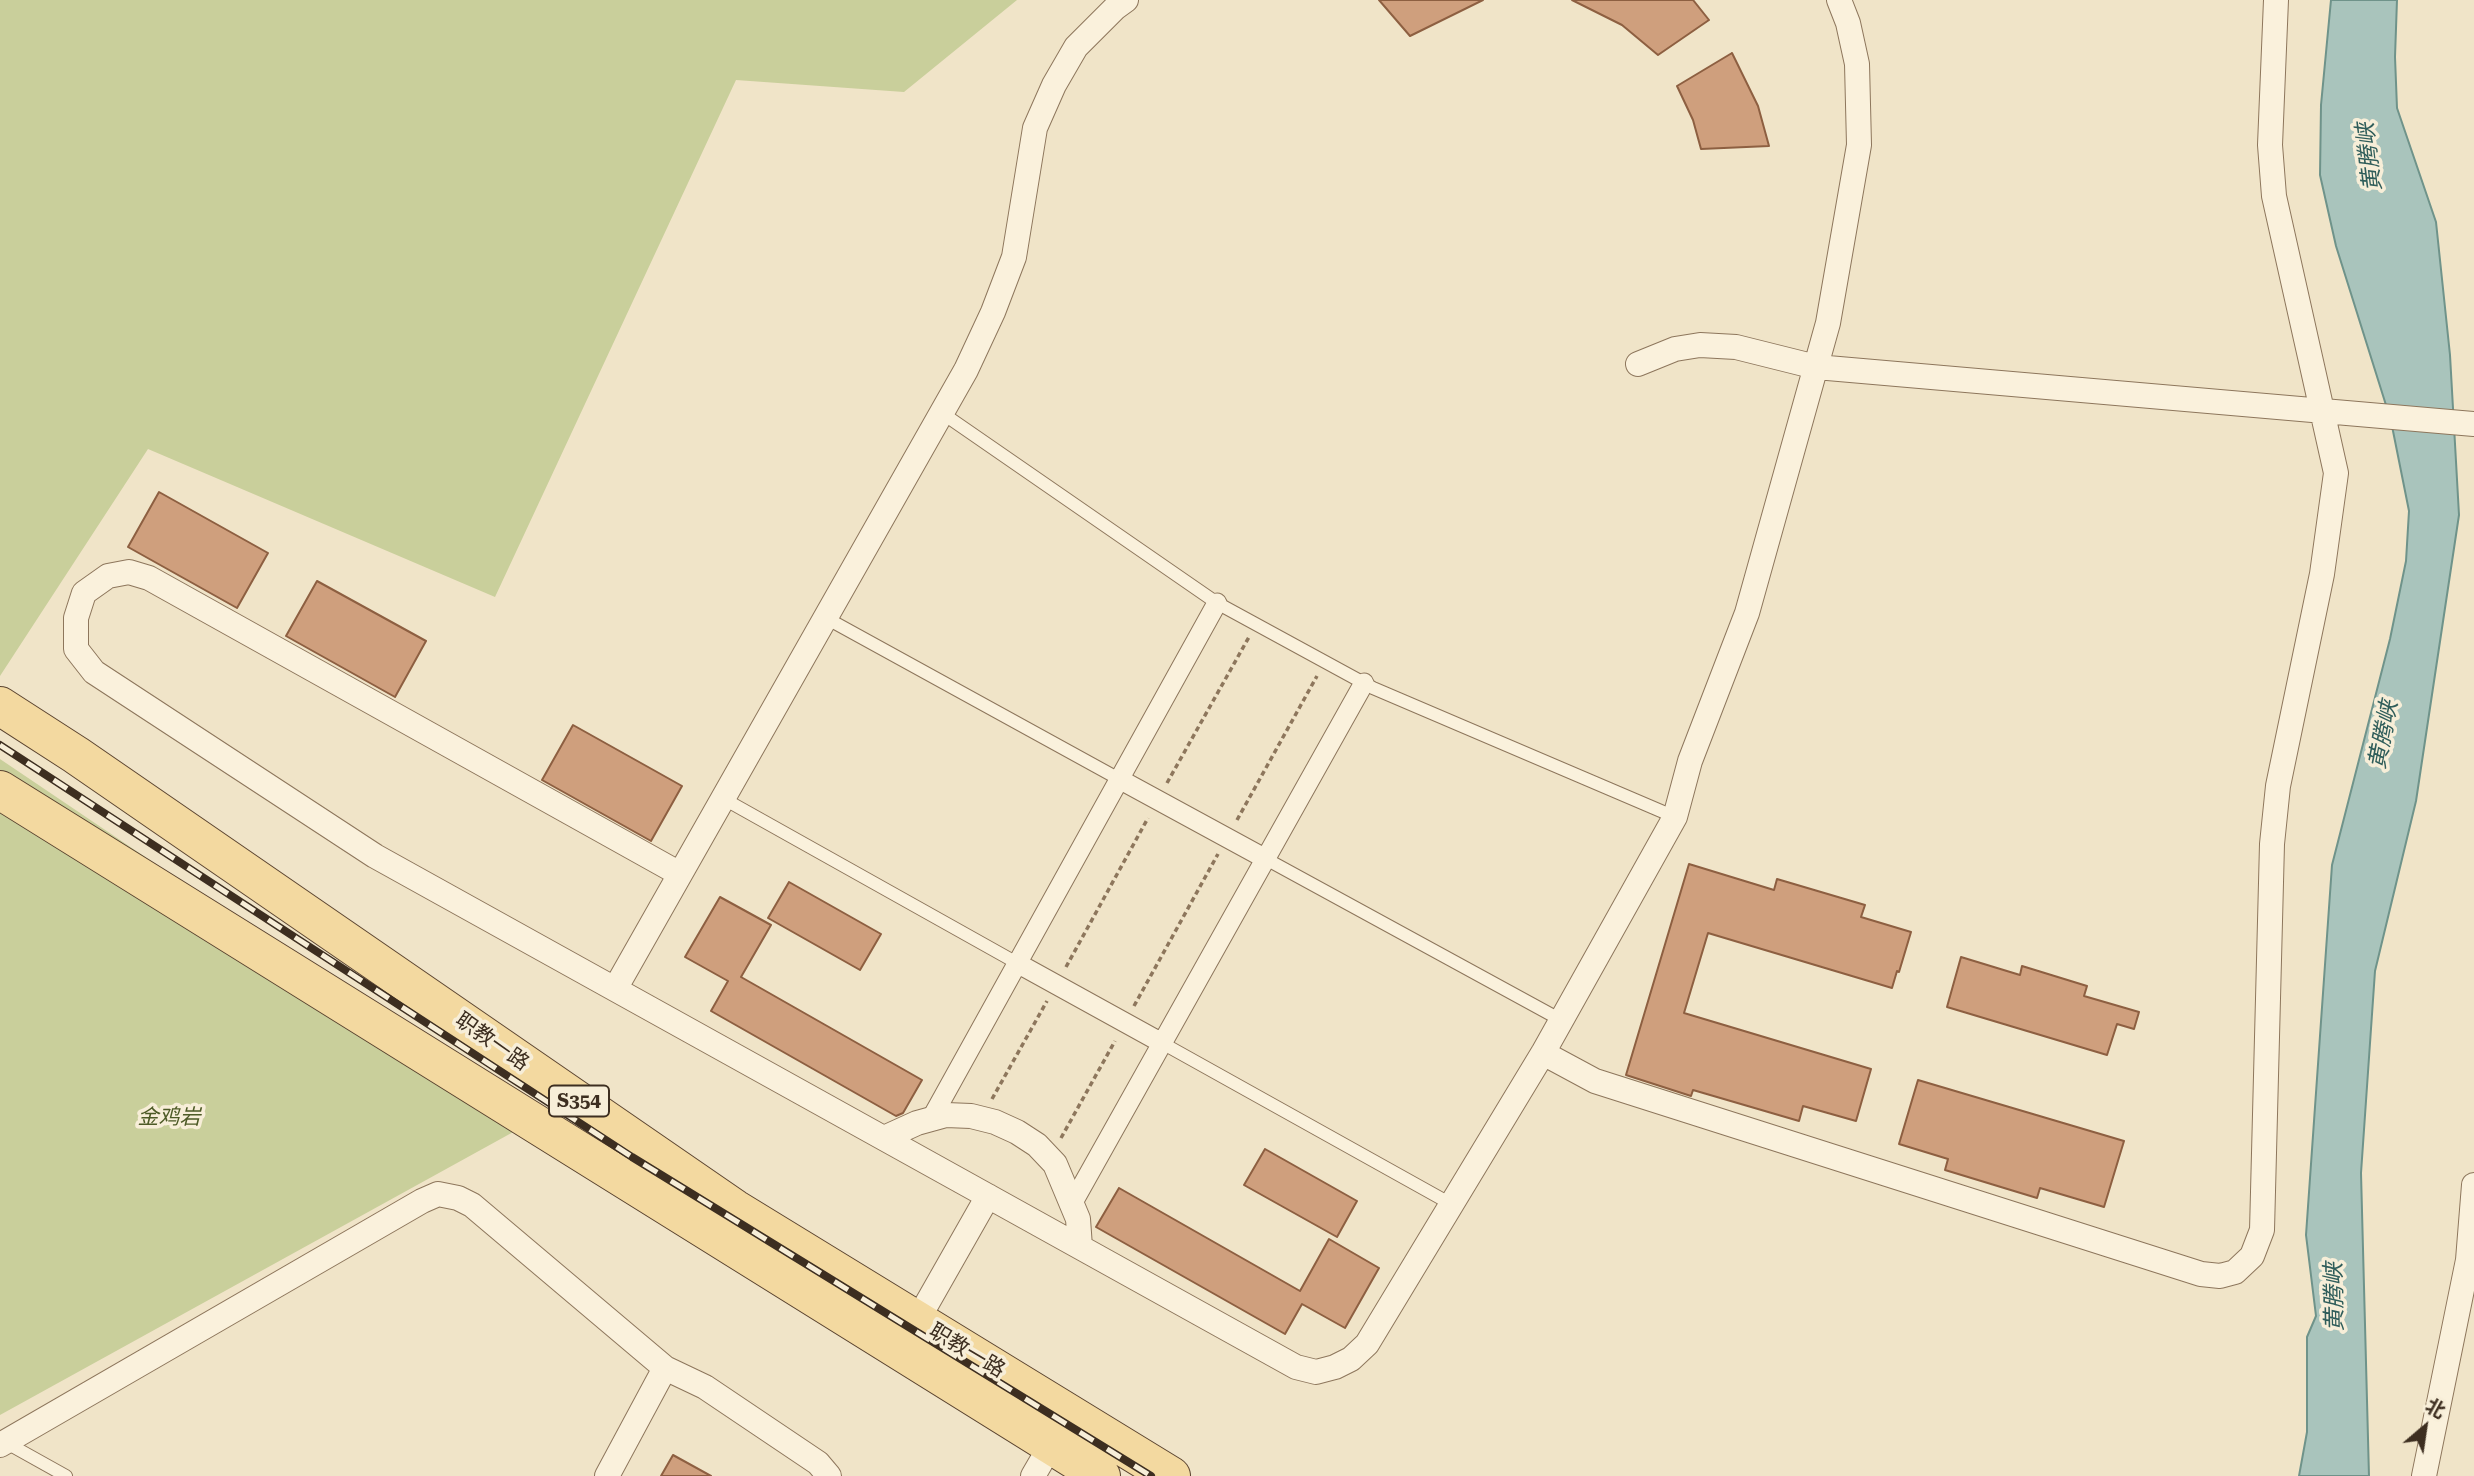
<!DOCTYPE html>
<html>
<head>
<meta charset="utf-8">
<style>
  body { margin:0 }
  #map { position:relative; width:2474px; height:1476px; overflow:hidden; background:#f0e4c8; font-family:"Roboto Serif","Noto Sans SC",serif }
  canvas { display:block }
  .north { position:absolute; left:2390px; top:1392px; width:70px; height:70px; -webkit-text-stroke:5px #f7eed8; paint-order:stroke; rotate:29deg; font-size:19px; font-weight:700; line-height:28px; text-align:center; color:#3d2e20 }
  .north::after { content:''; display:block; margin:auto; width:24px; height:32px; background:#3d2e20; clip-path:polygon(50% 0,100% 100%,50% 72%,0 100%) }
</style>
</head>
<body>
<div id="map">
<canvas width="2474" height="1476"></canvas>
<div class="north">北</div>
</div>
<script>
const ctx = document.querySelector('canvas').getContext('2d');
ctx.lineJoin = 'round';
function paint(path, color) { ctx.fillStyle = color; ctx.fill(path, 'evenodd'); }
const poly = rows => new Path2D(rows.map(r => 'M' + r).join(''));
function trace(path, color, width, dash) { ctx.strokeStyle = color; ctx.lineWidth = width; ctx.lineCap = dash ? 'butt' : 'round'; ctx.setLineDash(dash || []); ctx.stroke(path); }
function drawText(font, color, halo, rows, align = 'center') {
  ctx.font = font + ' "Roboto Serif","Noto Sans SC",serif'; ctx.lineWidth = 7; ctx.setLineDash([]); ctx.textBaseline = 'middle'; ctx.strokeStyle = halo; ctx.fillStyle = color; for (const [text, x, y, turn = 0] of rows) {
    ctx.save(); ctx.translate(x, y); ctx.rotate((+turn || 0) * Math.PI / 180); ctx.textAlign = isNaN(turn) ? turn : align; if (halo) ctx.strokeText(text, 0, 0); ctx.fillText(text, 0, 0); ctx.restore();
  }
}
paint(poly([
  [0,0,1017,0,904,92,736,80,495,597,148,449,0,676],
  [0,759,535,1120,0,1415]
]), '#c9cf9b');
const water = poly([
  [2331,0,2397,0,2395,57,2397,108,2436,222,2450,355,2459,515,2416,801,2375,971,2361,1173,2369,1476,2299,1476,2307,1432,2307,1337,2316,1316,2306,1235,2332,865,2390,639,2406,561,2409,511,2391,421,2336,246,2320,175,2321,105,2331,0]
]);
paint(water, '#a9c4bc');
trace(water, '#6f938a', 2);
const building = poly([
  [1379,0,1483,0,1410,36,1379,0],
  [1572,0,1693,0,1709,20,1658,55,1622,25,1572,0],
  [1732,53,1758,106,1769,146,1701,149,1693,120,1677,86,1732,53],
  [159,492,268,553,237,608,128,547,159,492],
  [317,581,426,641,395,697,286,636,317,581],
  [573,725,682,786,651,841,542,780,573,725],
  [1689,864,1774,890,1777,879,1865,905,1861,917,1911,932,1899,972,1897,971,1892,988,1708,933,1684,1013,1871,1069,1856,1121,1803,1106,1799,1121,1693,1090,1691,1096,1626,1075,1689,864],
  [789,882,881,934,860,970,768,918,789,882],
  [720,897,771,925,741,977,922,1080,903,1113,896,1116,711,1011,728,981,685,957,720,897],
  [1961,957,2020,975,2022,966,2087,986,2084,996,2139,1012,2134,1029,2117,1024,2107,1055,1947,1007,1961,957],
  [1918,1080,2124,1141,2104,1207,2040,1188,2037,1198,1945,1170,1948,1159,1899,1144,1918,1080],
  [1265,1149,1357,1201,1337,1237,1244,1185,1265,1149],
  [1119,1188,1300,1291,1329,1239,1379,1268,1345,1328,1302,1304,1285,1334,1096,1227,1119,1188],
  [673,1455,711,1476,661,1476,673,1455]
]);
paint(building, '#cf9f7d');
trace(building, '#8d5f41', 2);
const service = poly([
  [942,413,1217,603,1373,688,1675,817],
  [826,618,1119,779],
  [724,799,1017,963],
  [1266,859,1561,1020],
  [1162,1043,1451,1204],
  [5,1442,66,1476]
]);
const pedestrian = poly([
  [1119,779,1266,859],
  [1017,963,1162,1043],
  [931,1119,1217,603],
  [1072,1204,1364,683]
]);
const minor = poly([
  [1638,364,1675,349,1700,345,1736,347,1816,367,2474,424],
  [680,874,149,578,129,572,108,576,84,593,76,618,76,649,94,672,375,856,1296,1367,1316,1372,1335,1367,1351,1359,1367,1344,1543,1053,1675,817,1690,761,1747,613,1828,323,1859,145,1857,64,1848,23,1839,0],
  [615,989,966,370,993,312,1014,257,1035,128,1054,85,1076,47,1115,8,1126,0],
  [1543,1053,1595,1081,2201,1274,2220,1276,2235,1272,2252,1256,2262,1230,2272,844,2278,786,2322,574,2336,473,2274,196,2270,145,2276,0],
  [884,1138,917,1123,946,1115,971,1116,995,1122,1017,1132,1037,1145,1055,1164,1078,1219,1080,1247],
  [917,1321,988,1196],
  [0,1445,422,1201,438,1194,458,1198,472,1205,665,1368,705,1387,818,1463,829,1476],
  [607,1476,665,1368],
  [1033,1476,1051,1445],
  [2424,1476,2468,1260,2474,1185]
]);
const primary = poly([
  [0,706,76,755,735,1209,1171,1476],
  [0,790,1101,1476]
]);
trace(service, '#8d765c', 14);
trace(pedestrian, '#8d765c', 21);
trace(minor, '#8d765c', 26);
trace(primary, '#5b4430', 40);
trace(poly([
  [1167,783,1249,637],
  [1237,820,1317,676],
  [1066,967,1148,818],
  [1134,1006,1218,854],
  [992,1099,1047,1001],
  [1061,1138,1115,1041]
]), '#8d765c', 3.5, [5, 3.5]);
trace(service, '#faf1dc', 12);
trace(pedestrian, '#faf1dc', 19);
trace(minor, '#faf1dc', 24);
trace(primary, '#f3d9a0', 38);
const rail = poly([
  [0,745,632,1157,1151,1476]
]);
trace(rail, '#3d2e20', 8);
trace(rail, '#f7eed8', 5, [16]);
for (const [x, y, w] of [
  [579,1101,60]
]) { const box = new Path2D(); box.roundRect(x - w / 2, y - 15.5, w, 31, 5); ctx.fillStyle = '#f7eed8'; ctx.fill(box); trace(box, '#3d2e20', 2); }
drawText('bold 19px', '#3d2e20', null, [
  ["S354",579,1101]
]);
drawText('21px', '#3d2e20', '#f7eed8', [
  ["职教一路",492,1042,35],
  ["职教一路",967,1351,31]
]);
drawText('italic 21px', '#4d5a26', '#f7eed8', [
  ["金鸡岩",169,1118]
]);
drawText('italic 23px', '#2f5d5a', '#f7eed8', [
  ["黄腾峡",2370,157,-97],
  ["黄腾峡",2384,735,-79],
  ["黄腾峡",2335,1297,-91]
]);
</script>
</body>
</html>
